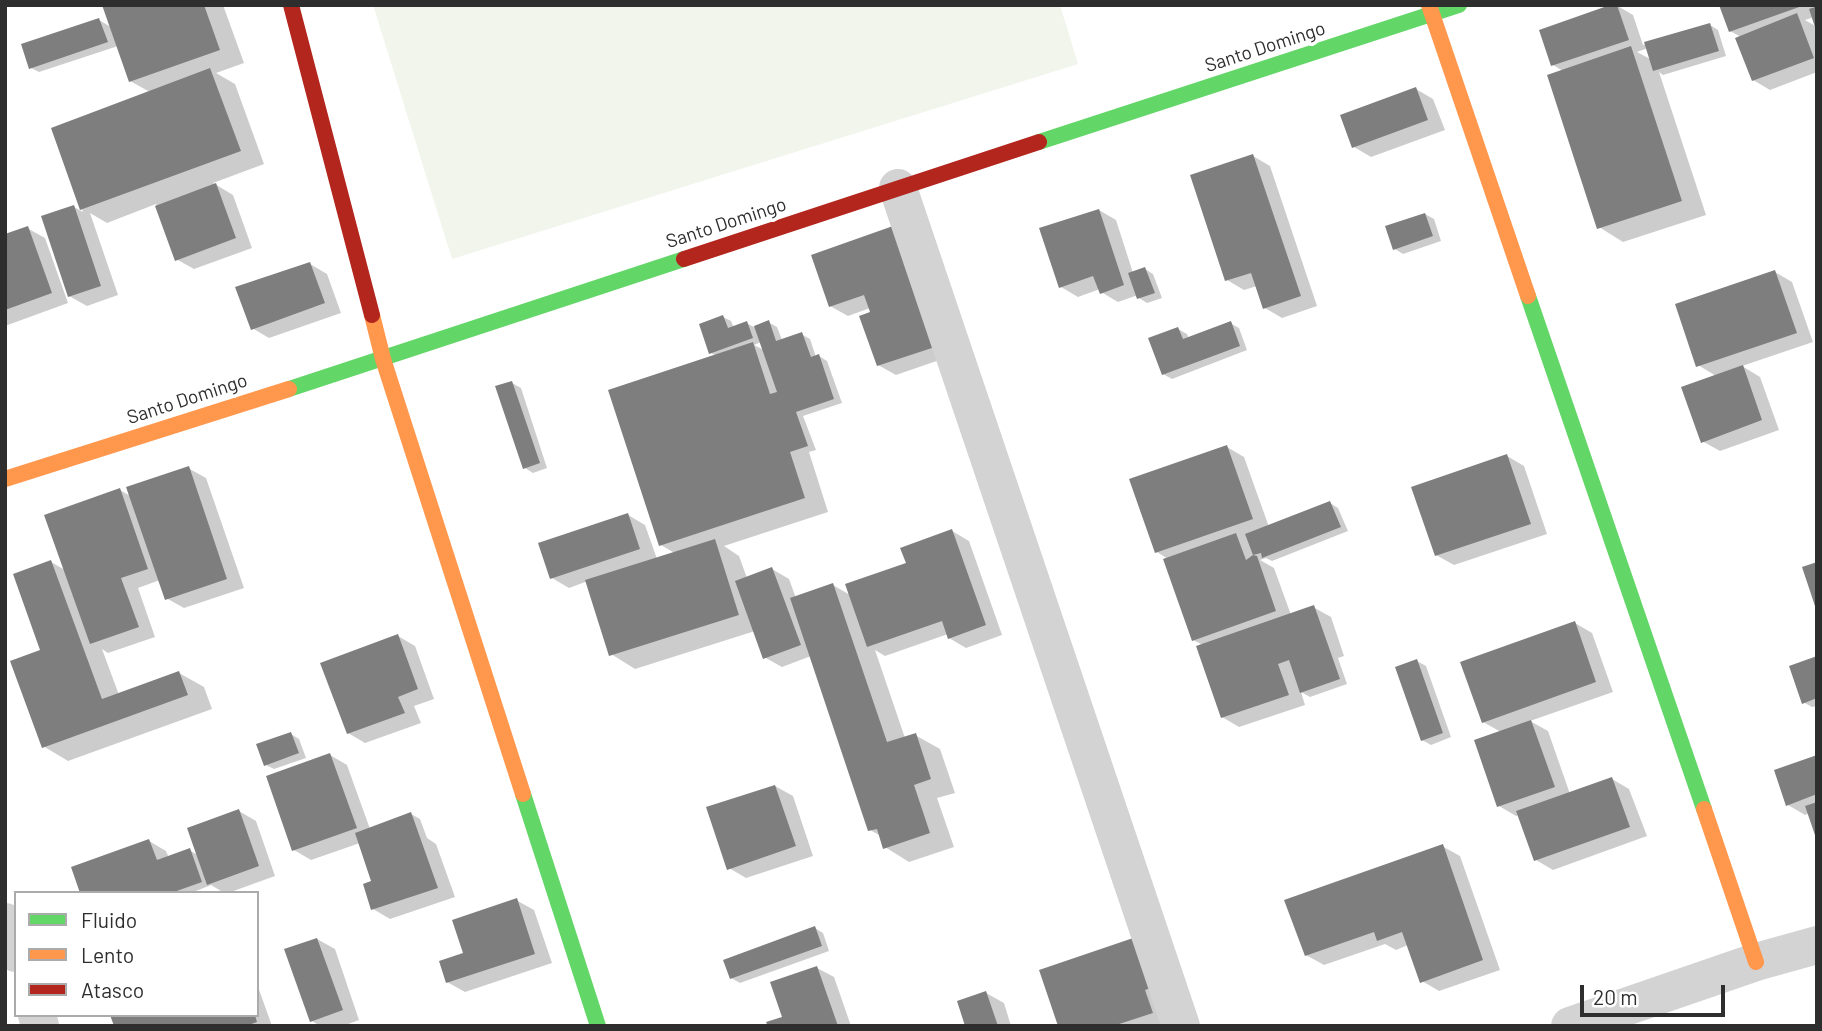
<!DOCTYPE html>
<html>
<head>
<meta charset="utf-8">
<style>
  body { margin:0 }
  #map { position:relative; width:1822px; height:1031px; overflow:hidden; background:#fff; font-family:Barlow,sans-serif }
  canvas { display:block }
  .frame { position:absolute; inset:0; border:7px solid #2e2e2e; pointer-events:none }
  .legend { position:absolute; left:14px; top:891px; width:245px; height:126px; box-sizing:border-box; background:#fff; border:2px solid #ababab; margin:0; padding:9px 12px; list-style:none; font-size:21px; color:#2e2e2e }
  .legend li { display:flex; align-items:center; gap:14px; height:35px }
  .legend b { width:35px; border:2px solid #ababab }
  .scale { position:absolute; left:1580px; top:985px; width:145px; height:32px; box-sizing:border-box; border:4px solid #2e2e2e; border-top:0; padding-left:9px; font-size:21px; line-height:24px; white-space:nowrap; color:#2e2e2e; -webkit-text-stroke:5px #fff; paint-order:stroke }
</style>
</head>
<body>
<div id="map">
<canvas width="1822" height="1031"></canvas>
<div class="frame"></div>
<ul class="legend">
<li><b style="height:9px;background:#63d668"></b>Fluido</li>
<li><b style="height:9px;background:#ff974d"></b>Lento</li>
<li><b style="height:9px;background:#b3261e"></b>Atasco</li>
</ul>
<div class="scale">20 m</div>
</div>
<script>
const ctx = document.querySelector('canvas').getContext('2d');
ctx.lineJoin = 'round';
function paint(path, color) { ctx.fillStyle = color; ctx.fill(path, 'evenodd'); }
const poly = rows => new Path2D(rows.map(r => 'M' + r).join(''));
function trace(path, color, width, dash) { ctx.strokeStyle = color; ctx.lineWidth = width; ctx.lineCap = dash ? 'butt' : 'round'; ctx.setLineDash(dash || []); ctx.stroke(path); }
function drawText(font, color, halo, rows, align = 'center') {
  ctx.font = font + ' Barlow,sans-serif'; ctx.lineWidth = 7; ctx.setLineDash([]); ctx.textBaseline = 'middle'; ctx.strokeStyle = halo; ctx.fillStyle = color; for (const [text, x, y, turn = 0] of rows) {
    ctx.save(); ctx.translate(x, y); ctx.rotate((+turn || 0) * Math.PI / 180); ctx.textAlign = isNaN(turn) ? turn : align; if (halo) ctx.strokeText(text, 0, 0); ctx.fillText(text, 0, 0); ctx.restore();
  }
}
paint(poly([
  [373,5,1060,5,1078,64,452,259]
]), '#f1f5ec');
paint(poly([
  [103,5,223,5,244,63,216,73,235,84,264,164,213,183,233,195,252,248,194,269,176,259,156,204,107,223,90,213,118,295,87,306,69,296,74,207,83,212,53,129,150,92,130,81,118,46,39,72,31,68,99,20,111,27],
  [1616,5,1633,15,1643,45,1710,25,1718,30,1726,56,1663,75,1659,72,1706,215,1623,242,1599,227,1563,71,1553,65],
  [1648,48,1652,60,1637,52],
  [1721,5,1812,5,1814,17,1805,20,1817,27,1817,72,1770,90,1753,80,1741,37,1730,31],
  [1416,89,1433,99,1445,130,1371,157,1354,147],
  [1253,156,1270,166,1317,306,1282,318,1265,308,1257,286,1244,290,1227,280],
  [1099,210,1116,220,1133,273,1145,269,1153,274,1162,298,1147,303,1139,298,1138,295,1118,302,1101,292,1100,289,1078,297,1061,287],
  [1425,214,1434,219,1441,241,1403,254,1395,249],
  [27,228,45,238,68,303,5,326,5,236],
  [813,256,951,356,896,375,878,365,870,308,848,316,830,306],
  [310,264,327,274,341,313,269,338,252,328],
  [1775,272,1792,282,1813,342,1742,366,1760,377,1779,430,1720,451,1702,441,1716,376,1698,365],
  [723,317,731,321,734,328,746,323,754,327,768,322,777,327,782,340,801,334,810,339,816,357,819,356,827,361,842,403,803,416,816,450,809,452,828,512,724,546,739,556,747,578,772,569,789,579,796,598,833,585,850,595,908,564,952,531,969,541,1002,635,966,648,949,638,948,634,885,656,875,650,905,738,915,735,940,749,955,793,937,798,954,847,909,862,885,847,881,836,870,830,811,656,782,667,764,657,755,631,635,669,611,654,588,581,569,588,552,578,628,515,645,525,657,559,676,554,661,545,717,356,711,353],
  [761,342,764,350,754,345],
  [1230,323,1239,328,1247,350,1172,379,1163,374,1178,329,1187,334,1189,339],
  [512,383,521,388,547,468,533,473,525,468],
  [1227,447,1244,457,1269,527,1330,503,1338,508,1348,531,1272,561,1266,558,1260,560,1274,568,1291,615,1313,607,1331,617,1344,656,1338,658,1347,684,1310,697,1301,692,1305,705,1239,727,1222,717,1203,645,1193,640,1168,559,1157,552],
  [1507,456,1524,466,1547,534,1454,565,1436,555],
  [188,468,206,478,244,588,184,608,166,598,160,580,138,588,155,637,108,653,102,649,119,695,179,673,204,687,212,709,68,761,43,746,42,651,51,562,65,570,120,490,132,497],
  [1575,623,1592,633,1613,692,1530,721,1548,731,1570,794,1612,779,1629,789,1647,836,1553,870,1536,860,1519,815,1516,816,1499,806,1501,732,1483,722],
  [398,636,415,646,434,699,414,706,421,723,365,743,348,733],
  [1817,658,1817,706,1812,707,1803,702],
  [1417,661,1426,666,1451,737,1431,745,1422,740],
  [291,734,299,739,306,758,274,769,266,765],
  [330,755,347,765,370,829,411,814,420,819,427,838,436,844,455,897,390,919,373,909,374,882,360,843,311,860,294,850],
  [1817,757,1817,834,1809,813,1805,815,1788,805],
  [775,786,793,796,813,856,746,878,729,868],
  [239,811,256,821,275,876,228,893,216,893,221,891,211,885,191,893,82,893,149,841,166,851,169,858,189,850,198,855],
  [1442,846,1460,856,1500,970,1439,991,1422,981,1408,945,1396,950,1385,944,1324,965,1306,955],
  [516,900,534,910,552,963,465,992,447,982,466,954],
  [815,928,823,933,829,951,740,983,731,978],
  [317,939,335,949,359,1020,343,1026,320,1026,312,1021],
  [1159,947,1169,1022,1158,1026,1060,1026],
  [817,968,834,977,851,1026,770,1026,784,1018],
  [257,984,272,1026,115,1026,112,1015,257,1015],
  [986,993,1004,1003,1011,1026,967,1026]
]), '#0003');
paint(poly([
  [102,5,204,5,220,50,129,82],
  [1610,5,1617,5,1629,40,1551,66,1539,30],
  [1719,5,1802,5,1802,6,1729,32],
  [1817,6,1817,30,1816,30,1809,9],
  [1797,13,1814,58,1752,81,1735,38],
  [99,18,108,42,29,69,21,44],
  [1710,23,1719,51,1653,71,1644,42],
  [1631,46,1682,201,1597,229,1547,75],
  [210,68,241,151,80,210,51,128],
  [1416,87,1428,120,1352,148,1340,115],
  [1253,154,1301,296,1263,309,1251,273,1225,281,1190,175],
  [216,183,236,238,175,261,155,206],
  [74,205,101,286,68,297,41,216],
  [1099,209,1124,285,1100,294,1093,276,1059,288,1039,228],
  [1425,213,1433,236,1393,250,1385,226],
  [28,226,52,293,5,310,5,234],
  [893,226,935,347,877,366,859,316,870,312,864,295,829,307,811,255],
  [310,262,325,303,251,330,235,287],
  [1145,267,1155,293,1137,299,1128,273],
  [1775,270,1797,333,1696,367,1675,304],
  [723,315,728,328,747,321,753,338,709,354,699,324],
  [769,320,776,341,802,332,811,357,819,354,834,399,796,412,808,446,790,452,805,498,659,546,608,390,753,342,770,394,777,392,754,326],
  [1231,321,1240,346,1162,375,1148,338,1178,327,1183,339],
  [1743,365,1762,420,1701,443,1681,387],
  [512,381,540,463,523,469,495,386],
  [1227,445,1253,519,1155,553,1129,479],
  [1507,454,1531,524,1435,556,1411,487],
  [189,466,227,579,165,600,126,487],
  [120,488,148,569,121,578,139,627,90,644,44,515],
  [1330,501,1341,527,1262,558,1261,553,1253,555,1245,534],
  [628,513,640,549,550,579,538,543],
  [952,529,986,625,948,639,942,621,867,647,845,584,906,563,900,548],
  [1236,533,1246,560,1253,555,1257,556,1276,611,1192,641,1163,559],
  [715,539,739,615,609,656,585,580],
  [51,560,102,699,179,671,188,695,42,748,10,661,40,650,13,574],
  [1817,562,1817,609,1816,609,1802,567],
  [772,567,801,645,763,659,735,581],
  [833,583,887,742,916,733,931,779,914,785,930,833,883,849,877,829,868,831,790,598],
  [1314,605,1340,679,1300,693,1289,660,1278,664,1289,695,1221,718,1196,646],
  [1575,621,1596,682,1482,723,1460,662],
  [398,634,418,689,398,697,405,713,347,734,320,663],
  [1817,656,1817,698,1802,704,1789,666],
  [1417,659,1443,733,1421,741,1395,667],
  [1531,720,1555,787,1497,807,1474,740],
  [291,732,299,753,264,766,256,744],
  [330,753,357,828,292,851,266,776],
  [1817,755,1817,794,1786,806,1774,770],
  [1612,777,1630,827,1534,861,1516,811],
  [775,785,796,846,727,870,706,807],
  [1817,802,1817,838,1816,838,1805,806],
  [239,809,259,866,207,885,187,828],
  [411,812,438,888,371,910,363,884,371,881,355,833],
  [149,839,157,860,190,848,202,882,171,893,80,893,71,867],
  [1443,844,1483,960,1420,983,1402,932,1377,941,1374,932,1305,956,1284,900],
  [517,898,535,954,446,983,439,961,463,953,452,920],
  [815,926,822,946,730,979,723,960],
  [1142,935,1160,985,1145,990,1153,1013,1113,1026,1058,1026,1039,970],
  [317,938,343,1010,310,1022,284,949],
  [817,966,838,1026,768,1026,766,1022,782,1017,770,982],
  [986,991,998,1026,965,1026,957,1001],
  [110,1015,255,1015,257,1022,246,1026,114,1026]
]), '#7e7e7e');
trace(poly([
  [898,188,1181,1026],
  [5,922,16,953],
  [37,1015,40,1026],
  [1570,1026,1756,962,1817,945]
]), '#d3d3d3', 38);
trace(poly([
  [1039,142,1459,5],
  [1528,296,1704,809],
  [289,389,684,259],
  [523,794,598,1026]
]), '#63d668', 16);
trace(poly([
  [1429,5,1528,296],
  [372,315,383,359,523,794],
  [5,479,289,389],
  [1704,809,1756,962]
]), '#ff974d', 16);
trace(poly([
  [291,5,372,315],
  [684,259,1039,142]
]), '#b3261e', 16);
drawText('19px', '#2e2e2e', '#fff', [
  ["Santo Domingo",1265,47,-18],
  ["Santo Domingo",726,223,-18],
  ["Santo Domingo",187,399,-18]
]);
</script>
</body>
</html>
